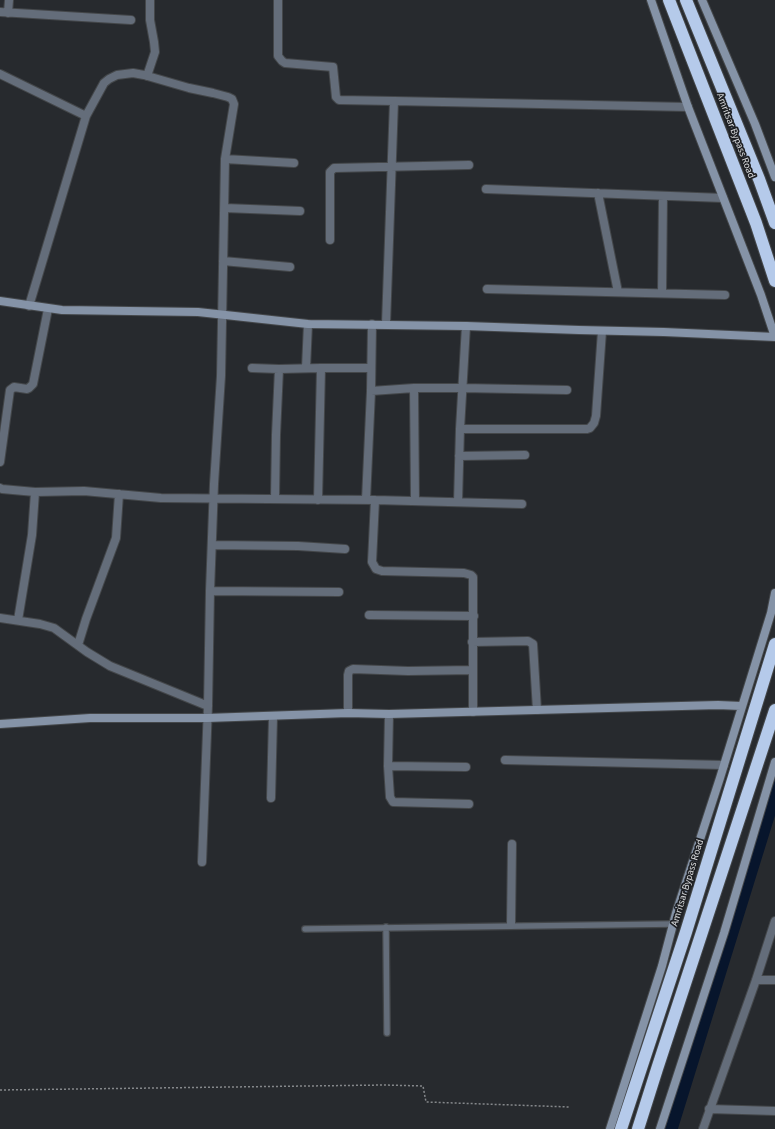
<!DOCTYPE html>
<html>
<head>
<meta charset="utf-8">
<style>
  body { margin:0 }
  canvas { display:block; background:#272a2e }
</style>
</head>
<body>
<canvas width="775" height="1129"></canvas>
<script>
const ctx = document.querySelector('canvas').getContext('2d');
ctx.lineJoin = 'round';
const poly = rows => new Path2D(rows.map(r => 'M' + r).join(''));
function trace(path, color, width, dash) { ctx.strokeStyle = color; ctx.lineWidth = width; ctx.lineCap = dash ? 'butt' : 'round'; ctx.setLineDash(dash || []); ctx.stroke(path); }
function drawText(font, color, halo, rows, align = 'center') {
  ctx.font = font + ' "Source Sans 3",sans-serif'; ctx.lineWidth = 3.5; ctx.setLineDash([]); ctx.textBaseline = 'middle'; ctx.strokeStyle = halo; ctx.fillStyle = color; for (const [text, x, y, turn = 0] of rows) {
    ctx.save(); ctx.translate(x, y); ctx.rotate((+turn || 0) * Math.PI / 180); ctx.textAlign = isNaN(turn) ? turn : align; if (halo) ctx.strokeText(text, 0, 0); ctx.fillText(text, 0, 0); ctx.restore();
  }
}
trace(poly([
  [669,1129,775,787]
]), '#07152c', 17);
const lane = poly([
  [386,927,387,1033],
  [305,929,673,924]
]);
const street = poly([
  [278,0,278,56,282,61,285,63,333,67,336,97,339,100,394,101],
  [0,12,131,20],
  [8,13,9,0],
  [0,74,86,116],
  [147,76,155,52,154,42,150,20,150,0],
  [225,159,294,163],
  [486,189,723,198],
  [598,193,618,292],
  [225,208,300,211],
  [330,240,330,172,334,168,469,165],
  [223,261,290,267],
  [487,289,725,295],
  [662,293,663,196],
  [29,306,86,116,104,83,109,79,117,75,133,73,144,75,189,88,213,93,228,97,232,99,234,104,225,159,221,376,214,484,210,591,208,706,202,862],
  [386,324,394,101,688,107],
  [252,368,279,369,321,368,318,500],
  [306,368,308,324],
  [321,368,371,368],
  [414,388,415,501],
  [371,391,414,388,462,388,567,390],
  [460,429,587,429,590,428,594,423,596,416,602,331],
  [459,456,525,455],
  [0,462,10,390,14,387,27,389,29,388,33,384,48,309],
  [0,488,2,489,35,492,84,491,161,498,375,500,522,504],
  [275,499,276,435,279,369],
  [366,500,371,391,372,324],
  [375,500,372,562,376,569,382,571,464,573,471,575,473,577,473,712],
  [458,502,460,429,466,326],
  [213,545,298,546,345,549],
  [210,591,339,592],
  [369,615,474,616],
  [0,618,40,624,54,628,87,652,110,666,208,706],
  [18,620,32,535,35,492],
  [472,642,528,641,533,644,537,710],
  [78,645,86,619,116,538,119,494],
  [348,713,348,675,349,671,353,669,408,671,473,670],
  [389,714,388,766,390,797,393,802,469,804],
  [505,760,724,765],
  [388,766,466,767],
  [271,798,273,717],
  [511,925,512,844],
  [756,980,775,980],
  [709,1109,775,1111],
  [703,1129,756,980,775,921]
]);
const secondary = poly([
  [702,0,755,124,775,177],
  [0,301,62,310,198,312,308,324,466,326,579,330,664,332,775,337,761,295,688,107,651,0],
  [0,724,90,718,207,718,348,713,389,714,718,705,741,706],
  [610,1129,662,966,676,913,720,778,771,613,775,593],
  [660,1129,724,933,775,762]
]);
const highway = poly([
  [669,0,756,223,775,281],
  [686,0,759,179,775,223],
  [621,1129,686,932,775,644],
  [638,1129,657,1069,775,710]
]);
trace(lane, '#44474a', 8);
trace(street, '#44474a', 10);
trace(secondary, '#44474a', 10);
trace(highway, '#44474a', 14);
trace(poly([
  [0,1090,384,1085,423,1086,426,1102,570,1107]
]), '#85888b', 1.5, [2, 2]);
trace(lane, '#646d7a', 5.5);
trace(street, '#646d7a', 8);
trace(secondary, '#8593a7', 8);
trace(highway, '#b5caea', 12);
drawText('10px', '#dbdddf', '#1e2024', [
  ["Amritsar Bypass Road",735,136,69],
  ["Amritsar Bypass Road",688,883,-73]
]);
</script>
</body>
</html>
